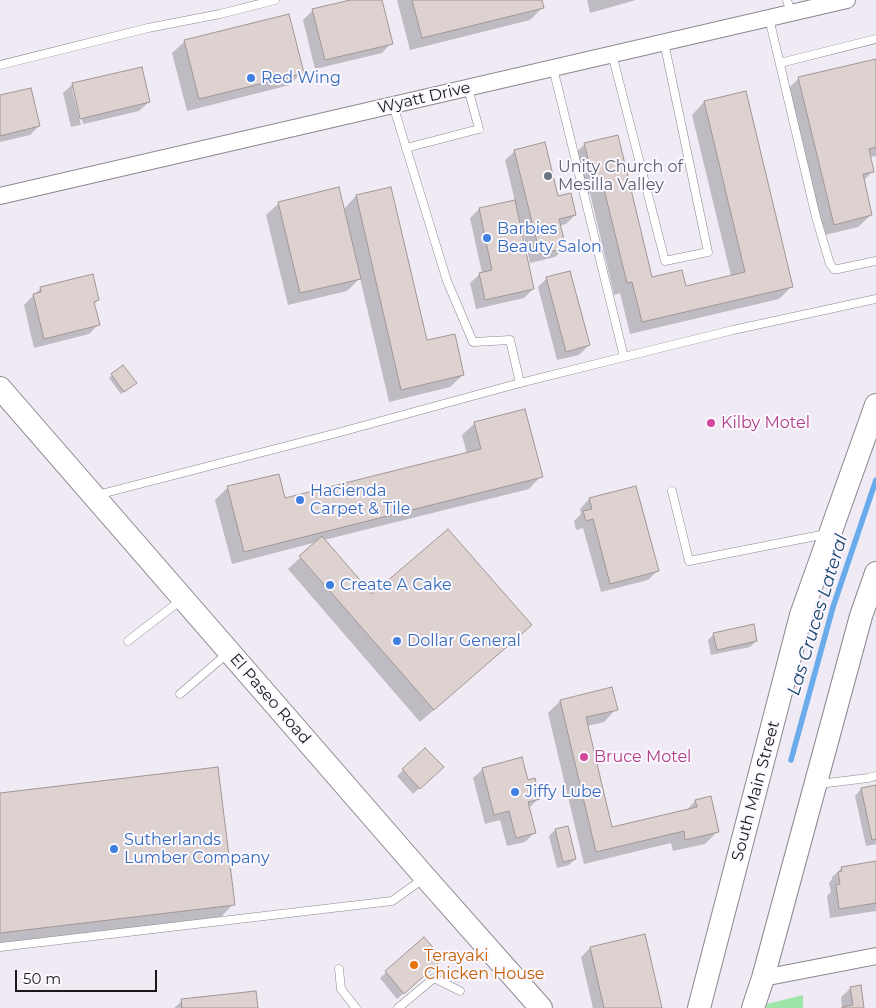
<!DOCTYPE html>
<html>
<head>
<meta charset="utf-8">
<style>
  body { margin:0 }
  #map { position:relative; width:876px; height:1008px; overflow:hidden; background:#efeaf3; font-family:Montserrat,sans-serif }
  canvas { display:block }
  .scale { position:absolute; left:15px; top:970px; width:142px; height:22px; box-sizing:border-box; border:2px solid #1a181b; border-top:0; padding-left:6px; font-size:15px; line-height:18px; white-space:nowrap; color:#1a181b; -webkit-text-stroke:4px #fcf8ff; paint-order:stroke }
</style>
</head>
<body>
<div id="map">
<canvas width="876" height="1008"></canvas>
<div class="scale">50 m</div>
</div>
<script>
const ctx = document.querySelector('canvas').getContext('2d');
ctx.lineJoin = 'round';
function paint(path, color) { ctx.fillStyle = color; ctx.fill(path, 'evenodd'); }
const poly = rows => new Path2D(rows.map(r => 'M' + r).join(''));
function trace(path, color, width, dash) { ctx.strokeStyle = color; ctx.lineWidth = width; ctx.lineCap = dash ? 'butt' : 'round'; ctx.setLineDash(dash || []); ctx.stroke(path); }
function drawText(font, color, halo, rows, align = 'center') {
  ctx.font = font + ' Montserrat,sans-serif'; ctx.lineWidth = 4; ctx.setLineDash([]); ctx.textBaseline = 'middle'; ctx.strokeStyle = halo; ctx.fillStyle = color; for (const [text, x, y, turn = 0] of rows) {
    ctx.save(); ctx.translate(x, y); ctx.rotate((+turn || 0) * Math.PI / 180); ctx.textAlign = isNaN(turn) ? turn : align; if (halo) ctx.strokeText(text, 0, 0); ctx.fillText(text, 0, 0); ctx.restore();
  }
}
paint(poly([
  [803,995,803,1008,766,1008,767,1004]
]), '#9de6a8');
paint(poly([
  [356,0,381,0,391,43,382,53,315,69,303,20,313,10],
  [397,0,541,0,543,7,530,20,410,50],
  [587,0,636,0,590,13],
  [185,41,302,72,290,85,187,111,172,53],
  [876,60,876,156,870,157,873,171,863,181,871,215,858,227,821,236,786,91,799,78],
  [73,84,149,102,139,111,71,127,63,93],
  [72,89,75,89,83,124,81,125],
  [0,96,39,126,30,135,0,142],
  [704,102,792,286,779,299,630,334,620,293,614,295,590,193,581,195,572,156,585,144,651,278,685,288,731,276,692,115],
  [515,151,575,215,566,224,559,226,565,248,555,257,530,263,524,236,521,236,533,289,524,298,476,309,470,283,480,274,482,273,470,218,479,209,515,201,505,160],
  [356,196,426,342,463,375,450,387,389,402,360,278,347,291,288,305,266,215,279,203,343,210],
  [547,278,589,345,579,355,557,360,538,287],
  [40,289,98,300,93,305,98,325,89,334,34,348,24,305],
  [122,367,132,386,121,394,109,378],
  [475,423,541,476,529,489,324,540,372,596,530,625,518,637,420,722,288,569,317,542,232,564,215,500,228,487,284,499,467,454,462,435],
  [589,499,657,571,648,580,601,592,583,528,576,530,574,521,581,514,580,509],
  [714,634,756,641,750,647,711,655,708,640],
  [560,701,616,709,604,722,587,726,611,829,686,811,695,801,718,831,705,844,673,851,671,843,584,864,548,713],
  [425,749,436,773,413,794,397,776],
  [483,769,527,782,539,798,529,808,535,832,525,842,507,846,500,820,485,824,473,778],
  [876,786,876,844,866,846,855,796,861,789],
  [0,795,233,904,221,917,0,943],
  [555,830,575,859,569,865,557,868,549,836],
  [876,862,876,911,830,918,827,896,831,892,829,883,832,879,832,877,842,868],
  [424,939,436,965,397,999,380,978],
  [590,948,661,1008,593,1008,581,957],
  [851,988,863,1008,842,1008,841,997],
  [182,1001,257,1008,174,1008]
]), '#0003');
trace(poly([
  [791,760,833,607,876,480]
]), '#69abeb', 5.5);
const building = poly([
  [350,0,382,0,393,44,325,60,312,9,350,0],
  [412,0,542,0,544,8,422,38,412,0],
  [289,14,304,73,199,99,184,40,289,14],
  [876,59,876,147,869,149,874,172,863,174,872,215,834,225,798,77,876,59],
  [142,67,150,102,80,119,72,83,142,67],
  [31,88,40,126,0,136,0,95,31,88],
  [746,91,793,287,642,322,632,282,627,283,602,181,594,183,584,143,618,135,652,277,682,270,686,286,745,272,704,101,746,91],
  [545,142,558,196,571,193,576,215,559,219,566,248,540,254,514,150,545,142],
  [339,187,361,279,300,293,278,202,339,187],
  [391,187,427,340,455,334,464,375,401,390,356,195,391,187],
  [515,200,534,289,485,300,479,273,492,270,479,208,515,200],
  [570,271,590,345,566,352,546,277,570,271],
  [93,274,99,300,94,302,100,325,44,339,33,294,41,292,40,287,93,274],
  [123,365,137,383,124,392,111,374,123,365],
  [525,409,543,477,244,552,227,486,279,474,285,498,481,449,474,422,525,409],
  [636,486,659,571,610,584,593,519,586,521,583,511,592,509,589,498,636,486],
  [448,529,532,625,434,710,299,556,322,536,372,594,448,529],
  [754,624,757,641,717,650,713,633,754,624],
  [612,687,618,710,586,717,612,827,697,807,695,800,711,796,719,832,685,840,684,831,596,852,560,700,612,687],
  [425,748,444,767,420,789,402,769,425,748],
  [522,757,528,780,535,778,540,799,528,802,536,833,516,838,509,811,494,815,482,768,522,757],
  [218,767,235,905,0,933,0,793,218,767],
  [876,785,876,839,872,840,861,788,876,785],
  [568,826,576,859,563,862,555,829,568,826],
  [876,861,876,903,839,909,836,885,840,884,838,872,842,871,841,867,876,861],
  [645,934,662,1008,604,1008,590,947,645,934],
  [424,937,443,959,404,994,385,971,424,937],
  [861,985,864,1008,842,1008,842,1007,853,1005,850,987,861,985],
  [256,991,258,1008,182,1008,181,999,256,991]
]);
paint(building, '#ddd2d0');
trace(building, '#a19695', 1);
const lane = poly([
  [787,0,791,13],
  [769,18,816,217,830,264,834,269,838,269,876,261],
  [612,54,665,261,708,252,664,42],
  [780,63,876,39],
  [0,65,148,28,220,14,275,0],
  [553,68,624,357],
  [393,105,447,281,473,342,510,340,520,383],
  [406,148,479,129,468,88],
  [672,491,689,561,826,534],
  [97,495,337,433,520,383,624,357,733,330,876,299],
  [128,641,181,600],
  [180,694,228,653],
  [819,784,868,778,876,776],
  [0,947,392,901,423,879],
  [339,969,341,989,356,1008],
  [398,1008,434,978,460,991]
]);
const street = poly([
  [0,196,847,0],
  [763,978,876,956]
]);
const secondary = poly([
  [0,388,425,877,541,1008],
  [699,1008,801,615,876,405],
  [753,1008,763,978,861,616,876,573]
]);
trace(lane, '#8c878f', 9);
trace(street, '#8c878f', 18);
trace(secondary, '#8c878f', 24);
trace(lane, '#fff', 8);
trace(street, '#fff', 16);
trace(secondary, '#fff', 22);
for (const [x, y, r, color] of [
  [251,78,5,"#3f7fe0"],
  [548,176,5,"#6b7280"],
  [487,238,5,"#3f7fe0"],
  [711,423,5,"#d1479c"],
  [300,500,5,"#3f7fe0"],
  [330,585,5,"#3f7fe0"],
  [397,641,5,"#3f7fe0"],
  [584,757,5,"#d1479c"],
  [515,792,5,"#3f7fe0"],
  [114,849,5,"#3f7fe0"],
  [414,965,5,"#e8710a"]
]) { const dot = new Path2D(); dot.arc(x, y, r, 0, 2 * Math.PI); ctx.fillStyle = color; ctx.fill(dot); trace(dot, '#fcf8ff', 2); }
drawText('16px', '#366cbe', '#fcf8ff', [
  ["Red Wing",261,78],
  ["Barbies",497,229],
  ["Beauty Salon",497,247],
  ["Hacienda",310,491],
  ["Carpet & Tile",310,509],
  ["Create A Cake",340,585],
  ["Dollar General",407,641],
  ["Jiffy Lube",525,792],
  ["Sutherlands",124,840],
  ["Lumber Company",124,858]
], 'left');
drawText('16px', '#1a181b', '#fcf8ff', [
  ["Wyatt Drive",424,98,-13],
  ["El Paseo Road",270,699,49],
  ["South Main Street",756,791,-75]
]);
drawText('16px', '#5b616d', '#fcf8ff', [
  ["Unity Church of",558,167],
  ["Mesilla Valley",558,185]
], 'left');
drawText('16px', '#b23c85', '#fcf8ff', [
  ["Kilby Motel",721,423],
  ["Bruce Motel",594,757]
], 'left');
drawText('16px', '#c56008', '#fcf8ff', [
  ["Terayaki",424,956],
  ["Chicken House",424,974]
], 'left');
drawText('italic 18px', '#1a4873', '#fcf8ff', [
  ["Las Cruces Lateral",818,615,-73]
]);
</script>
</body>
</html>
